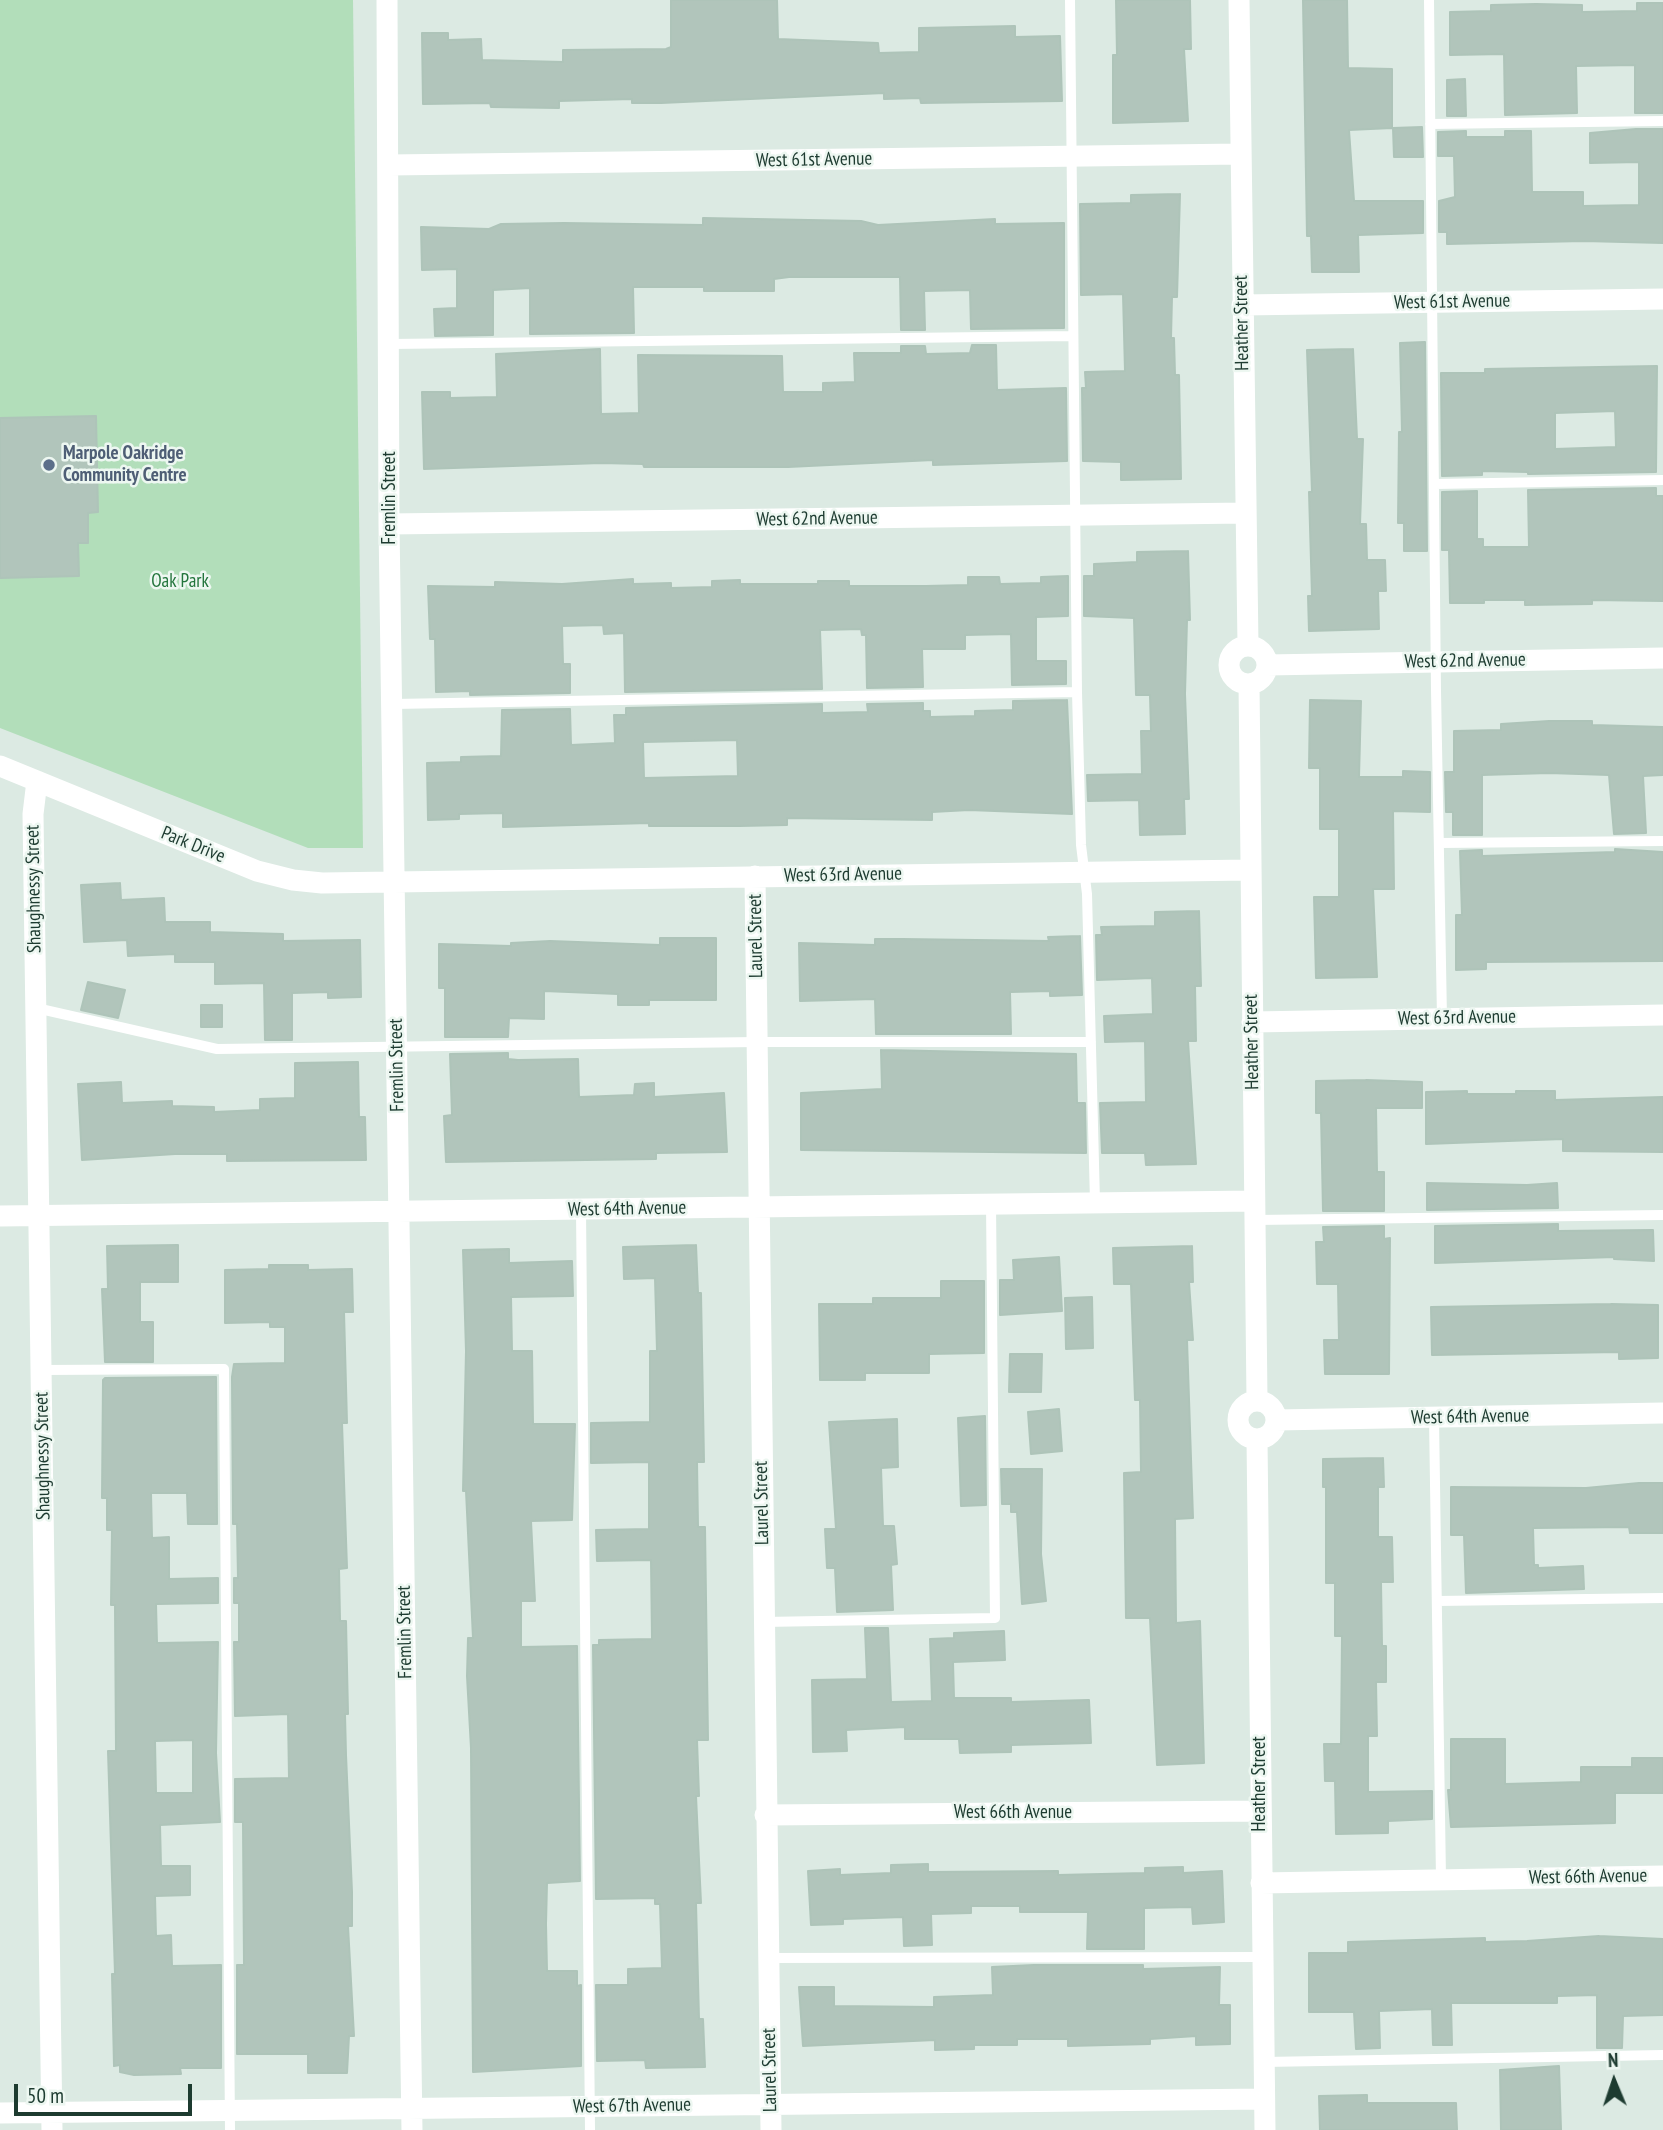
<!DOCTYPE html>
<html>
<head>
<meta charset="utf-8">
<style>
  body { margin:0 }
  #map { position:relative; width:1663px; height:2130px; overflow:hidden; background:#dceae3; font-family:"PT Sans Narrow",sans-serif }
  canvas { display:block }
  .north { position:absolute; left:1579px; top:2046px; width:70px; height:70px; -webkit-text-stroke:5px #edf7f1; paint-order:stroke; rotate:358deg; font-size:19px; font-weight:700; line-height:28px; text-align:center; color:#1d3b30 }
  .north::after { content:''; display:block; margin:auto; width:24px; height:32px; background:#1d3b30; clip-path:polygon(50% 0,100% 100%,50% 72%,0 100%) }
  .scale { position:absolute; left:14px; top:2084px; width:178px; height:32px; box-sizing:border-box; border:4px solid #1d3b30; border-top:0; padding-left:9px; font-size:21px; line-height:24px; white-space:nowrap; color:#1d3b30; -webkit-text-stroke:5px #edf7f1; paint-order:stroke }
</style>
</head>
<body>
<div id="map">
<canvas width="1663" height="2130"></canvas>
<div class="north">N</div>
<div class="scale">50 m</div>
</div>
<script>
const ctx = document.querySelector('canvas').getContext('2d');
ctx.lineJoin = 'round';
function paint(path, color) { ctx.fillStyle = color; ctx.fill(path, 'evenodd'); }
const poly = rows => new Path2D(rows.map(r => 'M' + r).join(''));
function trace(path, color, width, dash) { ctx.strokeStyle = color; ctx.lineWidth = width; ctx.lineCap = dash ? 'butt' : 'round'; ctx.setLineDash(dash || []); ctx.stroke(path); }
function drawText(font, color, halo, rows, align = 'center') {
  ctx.font = font + ' "PT Sans Narrow",sans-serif'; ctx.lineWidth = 5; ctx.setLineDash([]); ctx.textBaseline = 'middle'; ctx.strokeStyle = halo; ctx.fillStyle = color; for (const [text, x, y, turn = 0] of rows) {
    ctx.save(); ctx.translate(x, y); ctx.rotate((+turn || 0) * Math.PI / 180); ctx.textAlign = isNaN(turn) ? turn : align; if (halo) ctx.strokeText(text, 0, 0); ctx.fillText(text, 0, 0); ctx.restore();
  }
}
paint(poly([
  [0,0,353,0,363,848,308,848,0,728]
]), '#b2deba');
const building = poly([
  [671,0,777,0,778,39,878,43,879,53,919,52,919,28,1015,26,1015,37,1060,36,1062,101,921,103,920,98,884,99,884,93,661,103,632,103,632,99,559,101,559,108,491,107,490,103,423,104,422,33,448,33,448,40,481,39,482,60,563,62,563,50,666,49,671,47,671,0],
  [1116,0,1190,0,1191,49,1184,49,1188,121,1113,123,1113,55,1117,55,1116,0],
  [1303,0,1347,0,1348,68,1392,69,1392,128,1349,130,1354,201,1423,201,1423,233,1358,235,1359,272,1312,272,1311,236,1307,236,1303,0],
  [1637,3,1663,3,1663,113,1635,113,1635,65,1576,66,1577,113,1505,115,1504,54,1450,55,1450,12,1491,11,1491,5,1536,4,1582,5,1582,12,1637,11,1637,3],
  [1465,79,1466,116,1447,116,1447,80,1465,79],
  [1422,127,1423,157,1394,157,1393,128,1422,127],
  [1636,129,1663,129,1663,243,1584,241,1447,244,1447,232,1439,232,1439,201,1455,197,1454,156,1438,156,1438,132,1466,131,1466,137,1505,137,1505,131,1531,131,1532,192,1583,192,1583,206,1639,205,1639,162,1590,163,1590,133,1636,129],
  [1180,194,1177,297,1172,297,1171,338,1174,338,1175,375,1179,375,1181,479,1121,480,1121,462,1083,461,1082,388,1086,388,1085,372,1125,371,1123,294,1081,295,1080,204,1131,203,1131,195,1180,194],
  [703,218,861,221,878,225,995,219,995,224,1064,223,1064,328,971,329,970,290,924,291,925,330,901,330,900,277,789,277,774,279,774,291,704,291,704,287,633,287,634,333,530,334,530,288,493,290,493,335,435,336,434,309,457,308,457,269,422,270,421,227,489,229,501,224,564,223,703,225,703,218],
  [1425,342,1427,551,1404,551,1404,523,1398,523,1399,432,1402,432,1400,343,1425,342],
  [972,345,996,345,997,390,1066,388,1067,461,933,465,933,460,788,467,644,467,643,464,601,463,424,469,422,392,450,392,450,398,497,397,496,354,600,349,601,414,639,413,638,355,782,356,783,392,823,392,823,383,855,382,854,353,901,353,901,346,925,346,926,354,970,353,972,345],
  [1353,349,1357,439,1363,439,1360,524,1366,524,1367,560,1385,560,1386,591,1378,591,1379,629,1309,631,1308,596,1312,596,1309,492,1312,492,1307,350,1353,349],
  [1657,366,1656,472,1528,474,1528,472,1482,471,1482,475,1442,476,1441,373,1485,373,1485,369,1657,366],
  [1615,411,1616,447,1555,449,1555,413,1615,411],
  [96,416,98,512,88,513,88,543,78,543,79,576,0,578,0,418,96,416],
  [1656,488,1656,496,1663,496,1663,601,1592,600,1592,604,1525,605,1525,600,1484,600,1484,603,1450,603,1449,550,1442,550,1442,492,1477,491,1477,539,1483,539,1483,547,1529,547,1528,490,1656,488],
  [1188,551,1190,620,1187,620,1185,694,1189,799,1184,799,1185,834,1140,835,1139,800,1088,801,1087,775,1142,774,1141,731,1151,731,1150,695,1136,695,1134,618,1084,616,1084,576,1094,576,1094,564,1137,562,1137,552,1188,551],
  [1068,576,1068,616,1036,617,1036,661,1066,661,1066,684,1012,685,1011,634,965,635,965,649,922,649,923,687,867,688,866,635,862,635,861,629,820,630,822,689,625,692,624,633,604,634,603,625,562,626,563,664,570,664,570,693,470,695,470,691,436,692,435,639,430,639,428,586,495,587,495,582,562,584,633,579,633,584,671,583,671,588,712,587,712,581,740,580,740,584,818,584,818,581,849,581,849,586,926,586,968,585,968,577,999,577,1000,584,1041,583,1041,577,1068,576],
  [1067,700,1072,814,969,810,932,812,932,820,787,818,787,825,739,826,649,826,649,823,503,827,503,813,459,814,459,819,428,820,427,763,461,762,461,757,501,756,502,710,570,709,571,745,615,743,614,715,626,715,626,708,822,704,822,713,868,712,867,704,923,703,923,711,930,711,930,717,975,716,975,711,1013,710,1013,701,1067,700],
  [737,740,738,776,644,778,643,742,737,740],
  [1310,700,1361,701,1359,777,1403,777,1403,771,1430,772,1430,812,1393,811,1394,889,1373,889,1377,977,1316,978,1314,897,1339,897,1339,829,1320,829,1320,768,1309,768,1310,700],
  [1549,721,1592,721,1592,725,1663,727,1663,775,1643,776,1646,833,1614,834,1609,775,1549,773,1482,775,1482,835,1453,835,1453,812,1446,812,1445,772,1454,772,1454,731,1501,730,1501,724,1549,721],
  [1615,849,1663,852,1663,961,1486,962,1486,969,1456,970,1456,915,1462,915,1460,851,1482,850,1482,856,1615,852,1615,849],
  [120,883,121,900,164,898,165,922,210,922,210,932,283,934,283,941,360,940,361,997,328,998,328,992,292,993,292,1040,265,1040,264,983,215,984,215,962,175,962,175,954,128,956,127,940,84,942,81,885,120,883],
  [1199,911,1201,986,1195,986,1196,1041,1188,1041,1196,1164,1146,1165,1145,1153,1102,1153,1100,1103,1146,1102,1145,1041,1105,1042,1104,1016,1153,1014,1152,978,1097,980,1096,935,1102,935,1101,927,1155,926,1155,912,1199,911],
  [1080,936,1082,995,1050,996,1050,991,1010,992,1011,1034,876,1034,875,999,800,1001,799,943,875,945,875,939,902,939,1049,941,1048,937,1080,936],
  [660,938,716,938,716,1000,649,1000,649,1005,618,1005,618,994,544,991,544,1019,509,1018,508,1037,445,1037,445,988,439,988,439,944,511,946,511,943,550,941,660,945,660,938],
  [88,982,125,990,118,1018,81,1010,88,982],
  [201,1005,222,1005,222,1027,201,1027,201,1005],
  [881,1050,1076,1054,1077,1103,1085,1103,1086,1153,801,1150,801,1093,882,1089,881,1050],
  [508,1053,508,1059,518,1060,578,1059,579,1097,634,1095,635,1084,654,1083,654,1097,724,1093,727,1152,656,1153,656,1159,446,1162,444,1116,452,1115,450,1054,508,1053],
  [358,1062,359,1117,365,1117,366,1160,227,1161,227,1154,175,1154,82,1160,78,1084,121,1082,122,1103,172,1101,172,1106,214,1107,214,1112,260,1110,260,1099,295,1098,295,1063,358,1062],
  [1366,1080,1422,1082,1422,1108,1376,1108,1377,1172,1384,1172,1384,1211,1323,1211,1321,1113,1316,1113,1316,1081,1366,1080],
  [1467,1091,1467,1094,1516,1094,1516,1091,1555,1091,1555,1100,1663,1097,1663,1152,1563,1151,1563,1139,1426,1144,1426,1092,1467,1091],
  [1427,1183,1527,1185,1557,1183,1558,1208,1427,1210,1427,1183],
  [1558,1224,1558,1231,1653,1230,1654,1261,1614,1259,1614,1257,1435,1263,1435,1226,1558,1224],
  [1384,1226,1384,1239,1390,1238,1389,1374,1325,1374,1324,1340,1339,1340,1338,1284,1317,1284,1316,1242,1324,1242,1323,1227,1384,1226],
  [178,1245,178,1282,140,1282,140,1322,153,1322,153,1362,105,1362,102,1289,108,1289,107,1246,178,1245],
  [696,1245,698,1293,701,1293,704,1462,697,1462,698,1527,705,1527,708,1740,697,1740,699,1796,696,1796,701,1903,696,1903,699,2019,703,2019,705,2067,646,2068,645,2060,597,2061,596,1985,628,1985,628,1969,662,1968,660,1904,655,1904,655,1898,596,1899,593,1645,599,1645,599,1640,652,1639,651,1560,597,1561,596,1530,649,1529,649,1462,591,1463,591,1423,650,1422,650,1351,657,1351,655,1278,624,1279,623,1247,696,1245],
  [1192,1246,1193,1282,1189,1282,1193,1340,1187,1340,1193,1518,1175,1519,1176,1623,1200,1621,1204,1763,1157,1765,1150,1618,1126,1618,1124,1473,1141,1472,1140,1400,1135,1400,1131,1284,1114,1284,1113,1248,1192,1246],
  [509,1249,509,1263,572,1261,573,1296,511,1297,512,1351,532,1351,533,1424,575,1424,572,1520,531,1521,535,1601,521,1601,521,1647,577,1646,580,1881,547,1883,546,1924,547,1971,577,1971,577,1986,581,1985,581,2066,473,2072,471,1748,467,1676,468,1638,473,1638,466,1491,463,1491,466,1351,463,1250,509,1249],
  [1059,1257,1062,1311,1000,1315,1000,1280,1014,1280,1013,1260,1059,1257],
  [269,1265,308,1265,308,1270,352,1269,353,1312,344,1312,347,1423,342,1423,347,1568,339,1569,340,1621,346,1621,348,1714,345,1714,346,1755,352,1892,352,1926,348,1926,354,2036,349,2036,347,2073,308,2073,308,2054,237,2054,237,1965,244,1965,243,1822,235,1822,235,1779,289,1778,288,1714,235,1716,234,1642,239,1642,239,1603,234,1603,234,1578,238,1578,237,1524,233,1524,232,1377,234,1364,285,1363,285,1327,270,1327,270,1322,225,1323,225,1270,269,1269,269,1265],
  [941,1281,984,1281,984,1353,929,1354,929,1373,865,1373,865,1380,820,1380,819,1304,873,1304,873,1298,941,1298,941,1281],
  [1092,1297,1093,1348,1066,1349,1065,1298,1092,1297],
  [1611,1304,1658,1305,1658,1358,1619,1359,1619,1352,1432,1355,1431,1307,1611,1304],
  [1010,1354,1042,1354,1041,1392,1009,1392,1010,1354],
  [216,1377,217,1524,188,1524,187,1493,151,1493,152,1538,169,1537,169,1579,218,1578,218,1603,156,1604,157,1643,218,1642,216,1753,220,1822,160,1825,161,1866,190,1866,190,1895,155,1896,156,1936,171,1935,172,1966,221,1965,221,2068,180,2068,181,2074,134,2075,120,2072,120,2065,114,2066,112,1974,115,1974,108,1751,116,1751,115,1605,111,1605,112,1530,107,1530,107,1498,102,1498,103,1380,105,1378,216,1377],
  [193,1740,193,1793,156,1793,155,1741,193,1740],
  [1059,1409,1062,1451,1031,1454,1028,1412,1059,1409],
  [985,1416,986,1505,961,1506,958,1418,985,1416],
  [897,1419,898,1467,881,1468,883,1526,894,1526,897,1564,891,1565,893,1610,837,1612,835,1568,827,1568,825,1529,836,1529,829,1422,897,1419],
  [1383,1458,1384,1487,1378,1487,1378,1537,1392,1537,1393,1582,1381,1582,1382,1646,1386,1646,1386,1682,1376,1682,1377,1736,1368,1736,1368,1792,1432,1791,1432,1819,1388,1821,1388,1833,1336,1834,1335,1781,1325,1781,1324,1744,1341,1744,1342,1636,1335,1636,1335,1583,1326,1583,1326,1487,1323,1487,1323,1459,1383,1458],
  [1001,1469,1042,1469,1041,1554,1046,1601,1022,1604,1017,1512,1011,1512,1011,1504,1002,1504,1001,1469],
  [1639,1483,1663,1483,1663,1533,1630,1533,1629,1527,1533,1528,1534,1565,1538,1565,1538,1568,1583,1566,1584,1589,1466,1593,1464,1535,1451,1535,1451,1487,1586,1488,1639,1483],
  [865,1628,888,1628,891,1702,932,1701,930,1639,954,1638,954,1633,1004,1631,1005,1660,953,1662,954,1698,1011,1698,1011,1702,1089,1700,1091,1743,1011,1745,1011,1752,960,1753,959,1739,905,1739,905,1727,846,1730,847,1751,813,1752,812,1680,867,1679,865,1628],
  [1451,1739,1505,1739,1505,1784,1581,1782,1581,1767,1632,1767,1632,1758,1663,1758,1663,1793,1615,1793,1615,1823,1451,1827,1448,1790,1451,1790,1451,1739],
  [928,1864,928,1872,1058,1871,1058,1875,1145,1873,1145,1868,1183,1867,1183,1873,1222,1871,1224,1922,1193,1924,1192,1907,1144,1908,1144,1949,1087,1949,1088,1912,1020,1912,1020,1906,971,1906,971,1913,931,1914,932,1945,904,1946,903,1917,843,1919,843,1924,811,1925,808,1871,840,1869,840,1875,891,1873,891,1865,928,1864],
  [1599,1936,1663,1939,1663,2015,1623,2016,1622,2048,1597,2048,1597,1995,1557,1996,1557,2003,1451,2003,1452,2045,1433,2045,1432,2009,1379,2011,1380,2048,1356,2049,1354,2012,1309,2012,1309,1953,1348,1953,1348,1942,1485,1938,1485,1942,1527,1941,1599,1936],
  [1034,1965,1143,1965,1143,1969,1220,1967,1219,2005,1230,2005,1230,2044,1196,2045,1196,2036,1150,2039,1150,2044,1068,2046,1068,2039,1017,2039,1017,2045,974,2045,974,2049,935,2050,935,2040,803,2046,799,1987,834,1987,834,2006,934,2007,934,1997,993,1995,992,1967,1034,1965],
  [1559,2066,1561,2130,1501,2130,1500,2070,1559,2066],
  [1367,2095,1367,2103,1456,2103,1457,2130,1320,2130,1319,2096,1367,2095]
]);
paint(building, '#b1c5bb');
trace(building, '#aec4b9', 2);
trace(poly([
  [1070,0,1077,692,1081,845,1087,894,1095,1202],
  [1429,0,1436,690,1442,1018],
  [1430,124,1663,121],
  [390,344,1073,336],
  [1435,484,1663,480],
  [393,704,1077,692],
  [1439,843,1663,841],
  [36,1008,217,1049,757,1042,1091,1042],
  [581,1210,590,2130],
  [1255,1220,1663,1215],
  [42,1370,224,1369,230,2130],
  [1434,1418,1441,1879],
  [1437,1601,1663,1598],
  [763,1622,995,1618,991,1203],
  [767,1958,1261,1957],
  [1264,2062,1663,2055]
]), '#fff', 10);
trace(poly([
  [387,0,389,524,412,2130],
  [1239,0,1248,645],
  [389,165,1240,154],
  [1242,305,1663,299],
  [389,524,1245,513],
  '1229 665a19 19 0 1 1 38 0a19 19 0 1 1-38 0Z',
  [1267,665,1663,658],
  [1249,684,1257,1400],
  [0,766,257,871,293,880,322,883,1249,870],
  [37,781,33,814,52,2130],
  [755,876,771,2130],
  [1252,1022,1663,1015],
  [0,1216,1254,1201],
  '1238 1420a19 19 0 1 1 38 0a19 19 0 1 1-38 0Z',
  [1276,1420,1663,1413],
  [1257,1439,1265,2130],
  [765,1815,1260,1811],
  [1261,1883,1663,1876],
  [0,2113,1264,2099]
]), '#fff', 21);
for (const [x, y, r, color] of [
  [49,465,7,"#5c6f8a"]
]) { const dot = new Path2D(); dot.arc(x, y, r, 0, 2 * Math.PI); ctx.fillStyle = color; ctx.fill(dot); trace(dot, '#edf7f1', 2.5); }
drawText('19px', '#1d3b30', '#edf7f1', [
  ["West 61st Avenue",814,160,-1],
  ["West 61st Avenue",1452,302,-1],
  ["Heather Street",1242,323,-91],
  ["Fremlin Street",390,498,-90],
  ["West 62nd Avenue",817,519,-1],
  ["West 62nd Avenue",1465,661,-1],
  ["Park Drive",193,845,22],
  ["West 63rd Avenue",843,875,-1],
  ["Shaughnessy Street",34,889,-91],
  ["Laurel Street",756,936,-91],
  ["West 63rd Avenue",1457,1018,-1],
  ["Heather Street",1252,1042,-91],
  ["Fremlin Street",397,1065,-91],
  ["West 64th Avenue",627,1209,-1],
  ["West 64th Avenue",1470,1417,-1],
  ["Shaughnessy Street",43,1456,-91],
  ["Laurel Street",762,1503,-91],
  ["Fremlin Street",405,1632,-91],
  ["Heather Street",1260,1784,-90],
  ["West 66th Avenue",1013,1813],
  ["West 66th Avenue",1588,1877,-1],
  ["Laurel Street",770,2070,-91],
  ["West 67th Avenue",632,2106,-1]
]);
drawText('bold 19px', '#4e5e75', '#edf7f1', [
  ["Marpole Oakridge",63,454],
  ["Community Centre",63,476]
], 'left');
drawText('19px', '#23753c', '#edf7f1', [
  ["Oak Park",180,582]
]);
</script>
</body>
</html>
